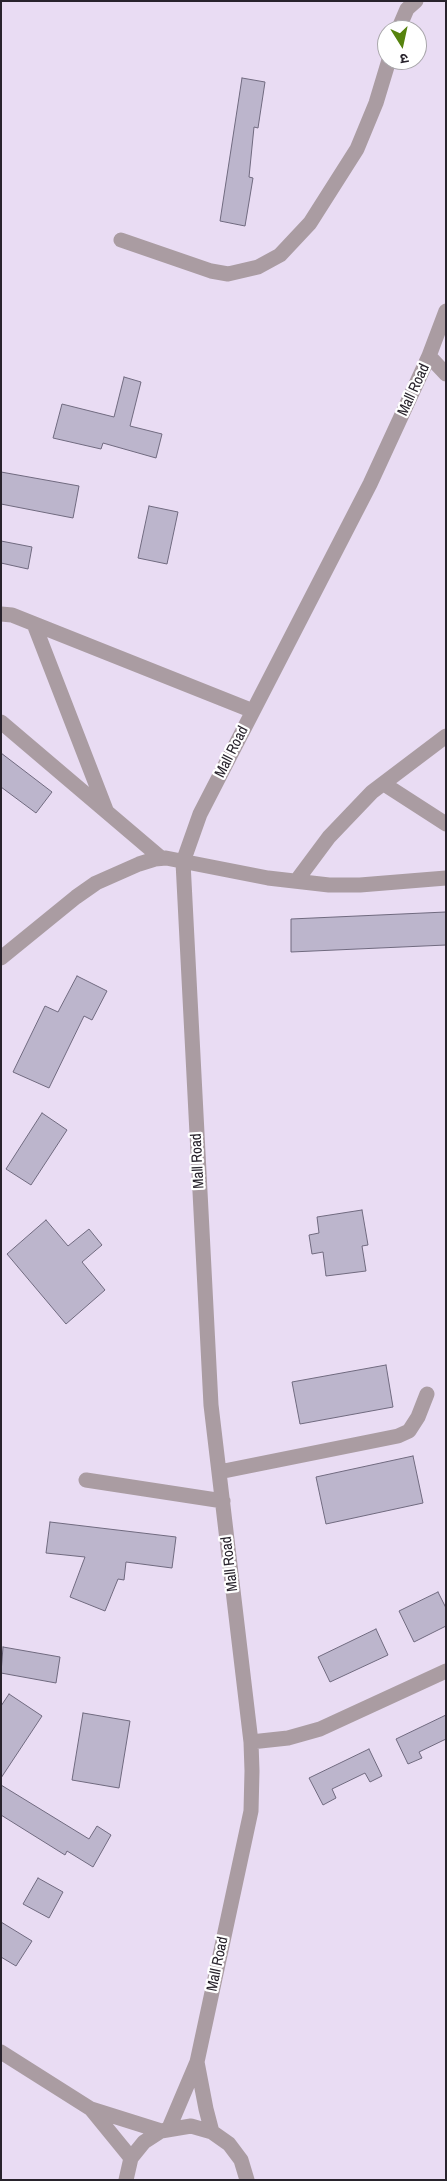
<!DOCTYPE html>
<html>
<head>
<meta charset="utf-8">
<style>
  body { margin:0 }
  #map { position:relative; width:447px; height:2181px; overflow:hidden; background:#e9dcf3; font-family:"Archivo Narrow","Noto Sans Devanagari",sans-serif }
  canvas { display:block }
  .frame { position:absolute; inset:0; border:2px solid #28232c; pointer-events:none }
  .north { position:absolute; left:377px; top:20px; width:50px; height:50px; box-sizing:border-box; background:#fff; border:1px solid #a9a7ab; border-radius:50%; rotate:170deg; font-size:14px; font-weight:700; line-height:20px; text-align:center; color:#28232c }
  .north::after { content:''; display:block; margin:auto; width:18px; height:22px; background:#56830e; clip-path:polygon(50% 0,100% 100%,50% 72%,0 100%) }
</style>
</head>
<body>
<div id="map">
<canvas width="447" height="2181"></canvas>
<div class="frame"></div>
<div class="north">उ</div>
</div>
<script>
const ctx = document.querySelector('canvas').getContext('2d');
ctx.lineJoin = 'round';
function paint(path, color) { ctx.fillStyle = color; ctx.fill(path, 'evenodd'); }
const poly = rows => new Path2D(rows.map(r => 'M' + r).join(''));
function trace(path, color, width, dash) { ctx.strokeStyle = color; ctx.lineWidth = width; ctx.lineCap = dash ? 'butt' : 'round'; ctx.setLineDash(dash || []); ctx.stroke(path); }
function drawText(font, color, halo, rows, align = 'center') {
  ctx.font = font + ' "Archivo Narrow",sans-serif'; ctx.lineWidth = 4.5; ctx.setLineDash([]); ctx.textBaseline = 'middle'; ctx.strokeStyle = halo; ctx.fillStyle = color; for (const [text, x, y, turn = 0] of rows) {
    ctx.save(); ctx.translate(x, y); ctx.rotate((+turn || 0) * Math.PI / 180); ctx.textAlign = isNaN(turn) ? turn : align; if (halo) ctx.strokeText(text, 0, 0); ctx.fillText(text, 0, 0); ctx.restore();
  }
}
const building = poly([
  [242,78,265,82,258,128,254,127,249,177,253,178,245,226,220,221,242,78],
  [124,377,141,382,130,426,162,434,156,458,103,443,101,449,53,438,62,404,114,417,124,377],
  [1,472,79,486,73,518,1,504,1,472],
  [149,506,178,512,167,564,138,558,149,506],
  [1,541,32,547,28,569,1,563,1,541],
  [1,753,52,792,36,813,1,787,1,753],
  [446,912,446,945,291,952,291,919,446,912],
  [77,976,107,991,92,1020,84,1016,49,1088,13,1072,45,1006,58,1012,77,976],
  [42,1113,67,1130,31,1185,6,1169,42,1113],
  [362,1210,368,1245,362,1246,366,1271,326,1276,323,1252,312,1254,309,1235,319,1233,317,1217,362,1210],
  [46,1220,68,1246,89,1229,102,1245,82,1262,105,1290,66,1324,7,1254,46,1220],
  [386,1365,393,1407,300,1424,292,1382,386,1365],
  [413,1456,423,1503,326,1524,316,1477,413,1456],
  [50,1522,176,1537,172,1568,126,1562,124,1580,118,1579,105,1611,70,1597,85,1557,46,1553,50,1522],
  [438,1592,446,1608,446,1626,414,1642,399,1611,438,1592],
  [376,1629,388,1655,330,1682,318,1657,376,1629],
  [3,1647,60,1657,56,1683,1,1673,3,1647],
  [9,1694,42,1716,1,1778,1,1706,9,1694],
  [83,1713,130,1721,119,1788,72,1780,83,1713],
  [446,1715,446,1739,419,1752,422,1758,408,1764,396,1739,446,1715],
  [369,1749,382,1776,370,1782,365,1773,332,1789,336,1798,323,1805,309,1778,369,1749],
  [1,1785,89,1839,97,1826,111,1835,93,1867,67,1851,65,1855,1,1815,1,1785],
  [38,1878,63,1892,49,1918,23,1904,38,1878],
  [1,1922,32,1941,16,1966,1,1957,1,1922]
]);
paint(building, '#bcb5cc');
trace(building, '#706a7f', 1);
trace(poly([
  [398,30,407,9,416,1],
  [121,240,211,271,228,274,258,267,280,255,310,223,357,149,376,103,389,60],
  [429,356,446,374],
  [1,614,12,615,253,711],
  [34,624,106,810],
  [1,722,161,858],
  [384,784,446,824],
  [297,880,329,837,372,792,446,736],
  [1,958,76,897,96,883,139,864,155,859,166,858,268,878,329,885,360,885,446,878],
  [219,1472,398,1436,409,1431,418,1417,427,1394],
  [86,1480,223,1501],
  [251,1742,288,1738,320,1729,446,1671],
  [1,2052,91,2109,161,2131],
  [197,2062,206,2109,212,2132],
  [91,2109,131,2158],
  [169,2128,197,2062,251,1811,252,1771,251,1742,211,1405,183,862,200,814,370,484,429,356,446,311],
  [126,2180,131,2158,144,2142,161,2131,191,2126,212,2132,229,2144,241,2160,247,2180]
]), '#aa9ca2', 15);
drawText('15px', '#28232c', '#fff', [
  ["Mall Road",414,390,-65],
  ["Mall Road",232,752,-63],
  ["Mall Road",198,1161,-93],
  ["Mall Road",230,1564,-97],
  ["Mall Road",218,1964,-78]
]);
</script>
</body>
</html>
